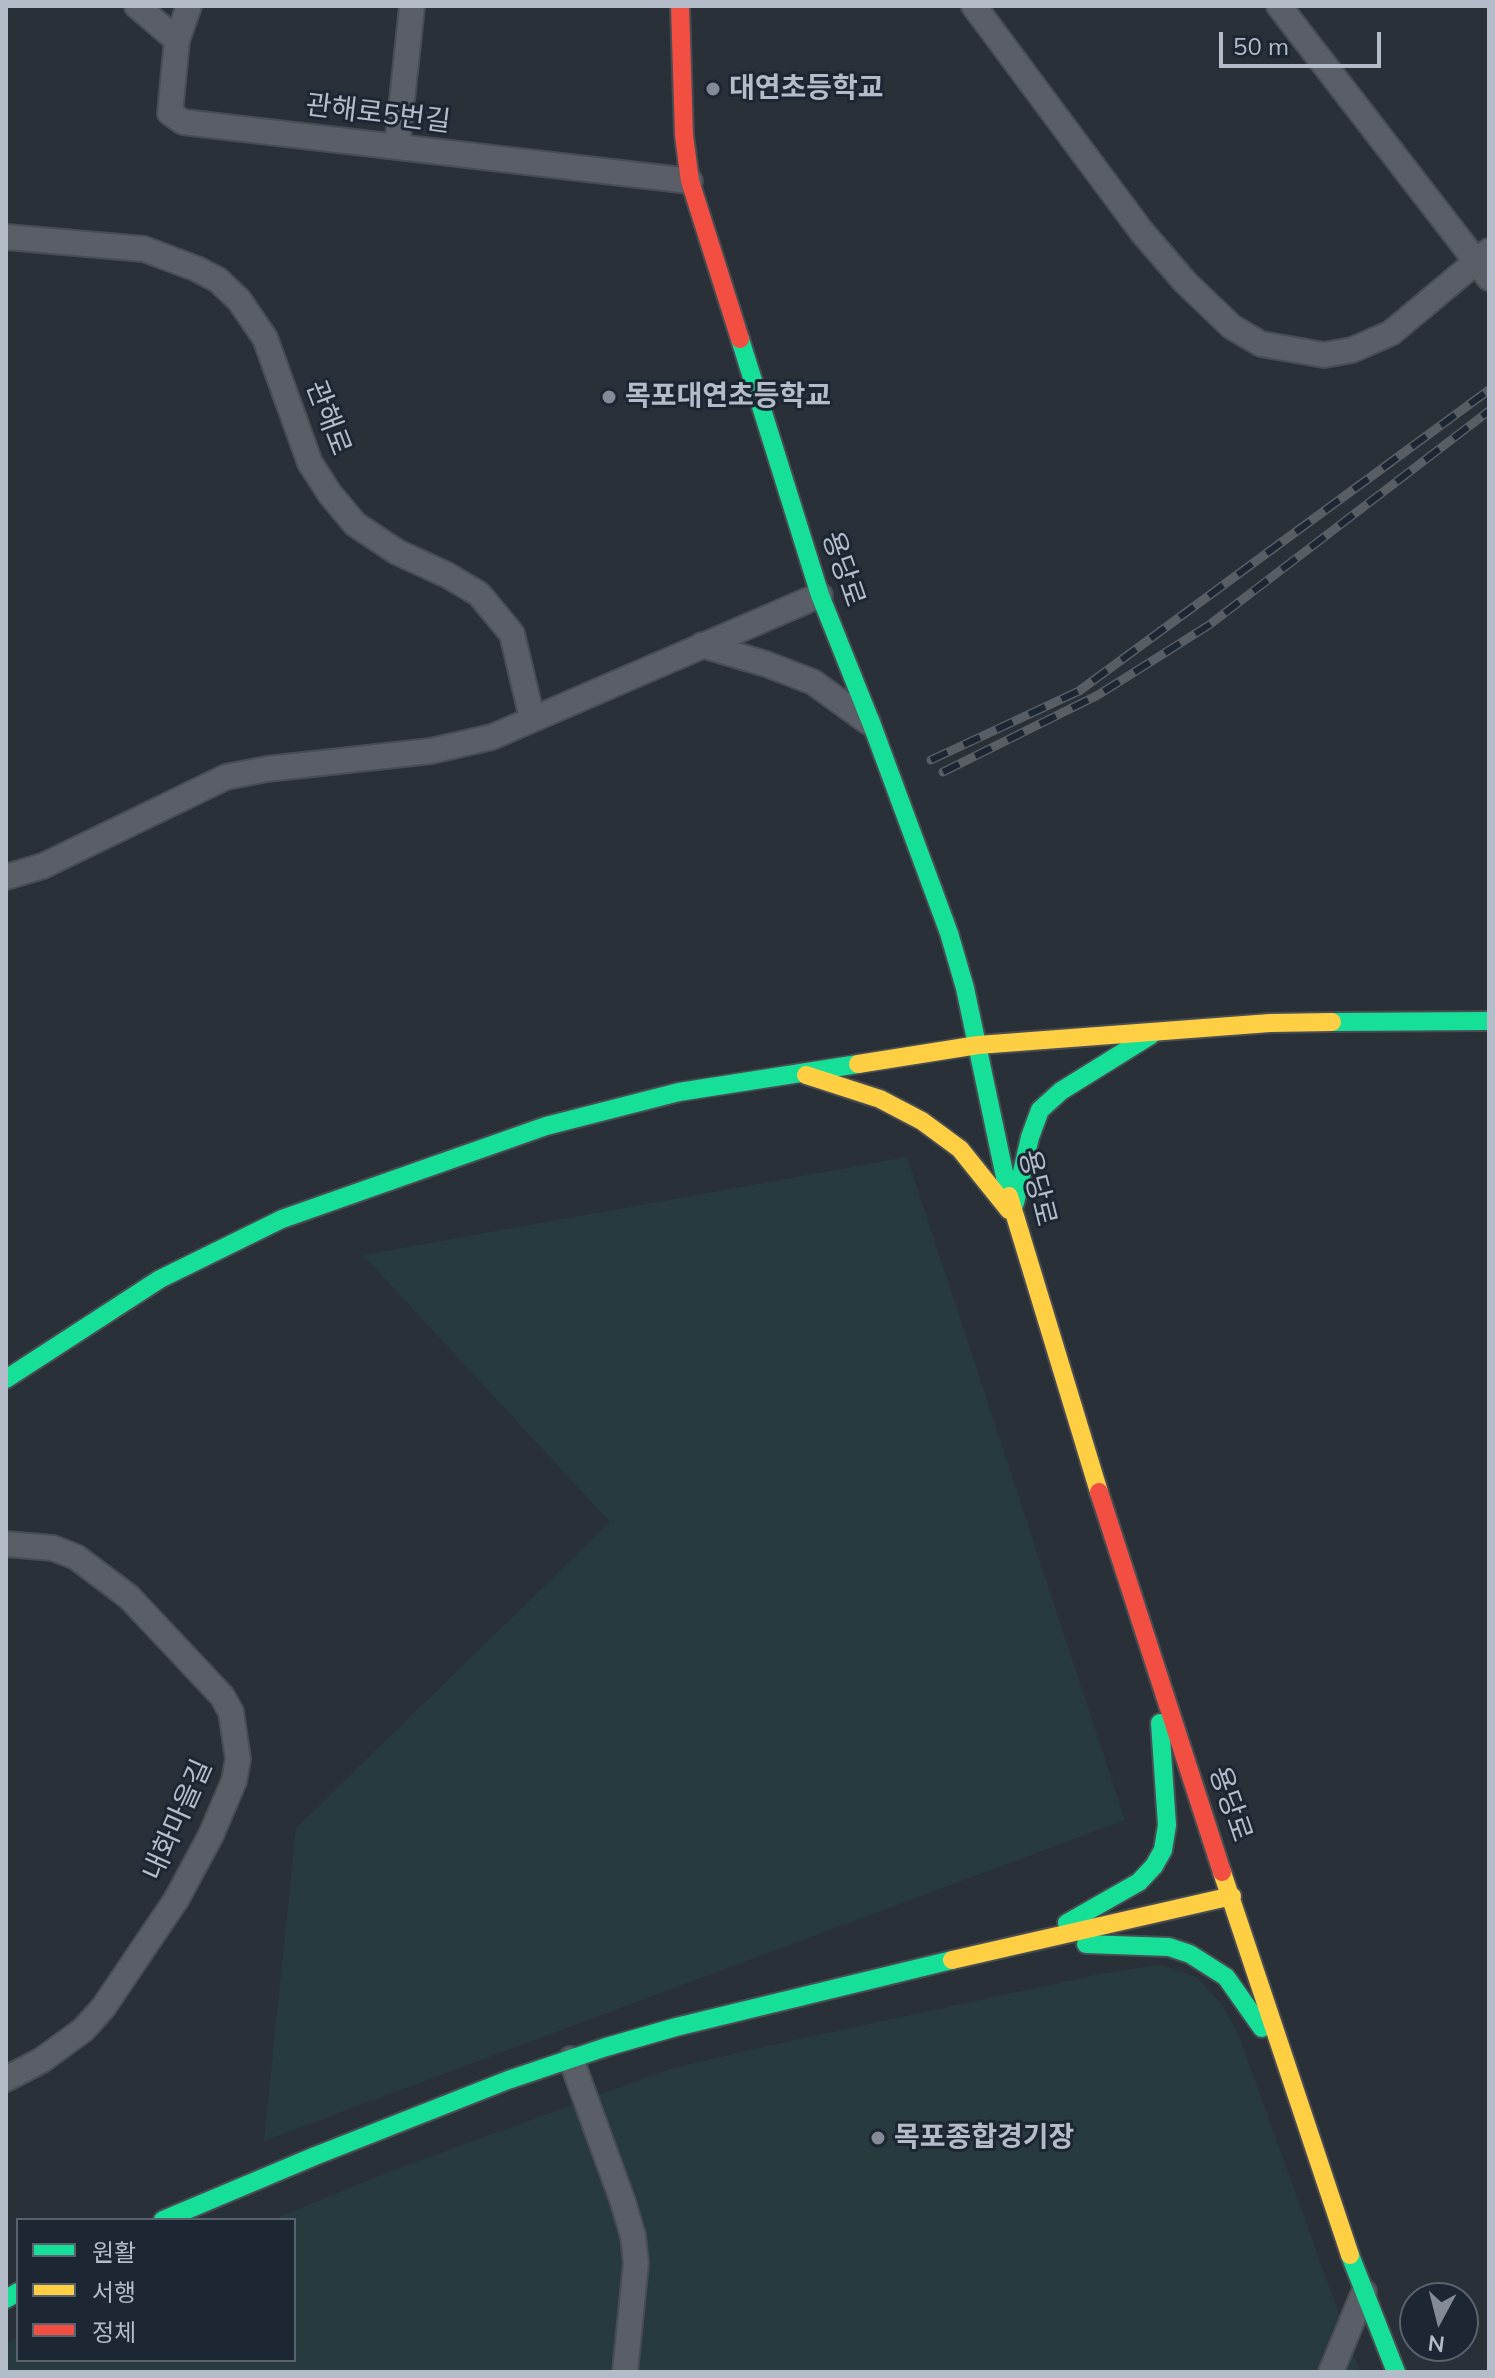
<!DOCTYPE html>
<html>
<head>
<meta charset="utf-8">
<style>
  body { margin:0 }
  #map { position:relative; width:1495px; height:2378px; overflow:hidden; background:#2a3038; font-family:Mulish,"Noto Sans KR",sans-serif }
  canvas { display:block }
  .frame { position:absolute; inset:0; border:8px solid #b4bcc9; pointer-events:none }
  .legend { position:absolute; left:16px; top:2218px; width:280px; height:144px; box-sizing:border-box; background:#1d2633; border:2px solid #59626f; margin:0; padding:10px 14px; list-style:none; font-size:24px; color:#b4bcc9 }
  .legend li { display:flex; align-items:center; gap:16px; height:40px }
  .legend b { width:40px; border:2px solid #59626f }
  .north { position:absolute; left:1399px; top:2282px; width:80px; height:80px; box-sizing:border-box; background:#1d2633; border:2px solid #59626f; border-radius:50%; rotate:187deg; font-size:22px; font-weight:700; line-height:32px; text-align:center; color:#b4bcc9 }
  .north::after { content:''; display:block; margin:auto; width:28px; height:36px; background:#848b96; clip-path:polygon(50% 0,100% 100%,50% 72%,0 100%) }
  .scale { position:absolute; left:1219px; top:32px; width:162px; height:36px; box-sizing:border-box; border:4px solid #b4bcc9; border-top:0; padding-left:10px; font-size:24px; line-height:28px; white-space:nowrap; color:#b4bcc9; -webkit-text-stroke:6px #1d2633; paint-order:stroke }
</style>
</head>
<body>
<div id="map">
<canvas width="1495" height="2378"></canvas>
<div class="frame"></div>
<ul class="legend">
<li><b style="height:10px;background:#16e098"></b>원활</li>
<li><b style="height:10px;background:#ffcf43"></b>서행</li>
<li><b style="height:10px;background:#f24e42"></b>정체</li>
</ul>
<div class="north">N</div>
<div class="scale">50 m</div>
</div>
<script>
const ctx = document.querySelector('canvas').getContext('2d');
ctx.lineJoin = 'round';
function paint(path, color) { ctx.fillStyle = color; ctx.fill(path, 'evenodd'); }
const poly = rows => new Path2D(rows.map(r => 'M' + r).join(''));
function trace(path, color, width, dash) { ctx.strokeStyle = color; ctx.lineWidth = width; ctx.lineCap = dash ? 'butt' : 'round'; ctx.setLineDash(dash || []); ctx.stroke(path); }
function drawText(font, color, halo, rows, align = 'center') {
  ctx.font = font + ' Mulish,"Noto Sans KR",sans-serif'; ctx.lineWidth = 6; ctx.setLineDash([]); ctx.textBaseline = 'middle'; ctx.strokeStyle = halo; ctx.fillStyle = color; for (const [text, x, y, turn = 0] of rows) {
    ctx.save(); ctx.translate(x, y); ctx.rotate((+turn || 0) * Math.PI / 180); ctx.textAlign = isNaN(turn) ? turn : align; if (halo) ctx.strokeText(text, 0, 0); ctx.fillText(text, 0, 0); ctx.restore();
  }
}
paint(poly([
  [907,1157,1125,1820,264,2141,296,1828,610,1522,363,1255],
  [1150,1966,1164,1966,1197,1977,1223,2006,1237,2031,1360,2372,6,2372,6,2344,18,2337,18,2360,294,2360,294,2220,272,2220,383,2174,670,2069,753,2049,1095,1975]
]), '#273a3e');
const street = poly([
  [137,6,177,40],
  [189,6,177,40,170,113,183,122,690,181],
  [974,6,1142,232,1185,282,1232,327,1261,344,1324,355,1352,350,1391,333,1489,251],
  [1279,6,1489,278],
  [397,147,412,6],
  [6,237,144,249,197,269,218,280,239,300,265,338,310,463,330,494,355,524,397,552,447,575,479,594,512,634,532,718],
  [702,645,766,664,813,682,868,722],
  [6,877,43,866,226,777,267,769,431,751,492,737,820,595],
  [6,1544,53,1548,76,1557,129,1597,222,1696,231,1712,238,1759,234,1781,211,1835,176,1900,103,2008,83,2030,42,2060,6,2079],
  [571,2059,623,2202,633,2236,636,2263,625,2372],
  [1331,2372,1364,2292]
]);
const fast = poly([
  [740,339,820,595,872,725,949,933,965,988,1009,1196],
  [1332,1022,1489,1021],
  [1015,1203,1030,1137,1040,1110,1061,1091,1151,1035],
  [6,1379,160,1279,282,1219,546,1126,679,1092,858,1064],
  [1067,1923,1139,1882,1154,1866,1163,1850,1167,1825,1160,1723],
  [1086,1944,1169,1947,1190,1954,1226,1977,1262,2028],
  [163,2220,315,2156,508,2080,606,2047,676,2027,952,1960],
  [1350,2255,1396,2372],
  [6,2299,18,2292]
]);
const slow = poly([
  [858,1064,978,1045,1270,1023,1332,1022],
  [806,1075,880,1099,922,1121,960,1149,1009,1210],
  [1009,1196,1099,1492],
  [1222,1872,1350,2255],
  [952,1960,1232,1896]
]);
const jam = poly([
  [680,6,684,135,690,181,740,339],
  [1099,1492,1222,1872]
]);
trace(street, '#484c53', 28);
trace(fast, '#484c53', 22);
trace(slow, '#484c53', 22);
trace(jam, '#484c53', 22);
trace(street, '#5a5e66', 24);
trace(fast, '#16e098', 18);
trace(slow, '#ffcf43', 18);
trace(jam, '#f24e42', 18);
const rail = poly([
  [931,760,1079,691,1489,390],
  [943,772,1098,695,1209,625,1489,411]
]);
trace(rail, '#595d64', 9);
trace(rail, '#1d2633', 6, [18]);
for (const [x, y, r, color] of [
  [713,89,8,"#848b96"],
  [609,397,8,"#848b96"],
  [878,2138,8,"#848b96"]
]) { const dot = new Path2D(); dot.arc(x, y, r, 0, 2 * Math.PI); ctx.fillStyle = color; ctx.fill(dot); trace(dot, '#1d2633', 3); }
drawText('bold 28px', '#b4bcc9', '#1d2633', [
  ["대연초등학교",729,89],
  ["목포대연초등학교",625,397],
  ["목포종합경기장",894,2138]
], 'left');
drawText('28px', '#b4bcc9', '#1d2633', [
  ["관해로5번길",378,114,7],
  ["관해로",328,418,69],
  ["용당로",843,569,71],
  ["용당로",1037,1188,76],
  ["용당로",1230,1804,71],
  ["내화마을길",178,1820,-66]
]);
</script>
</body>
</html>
